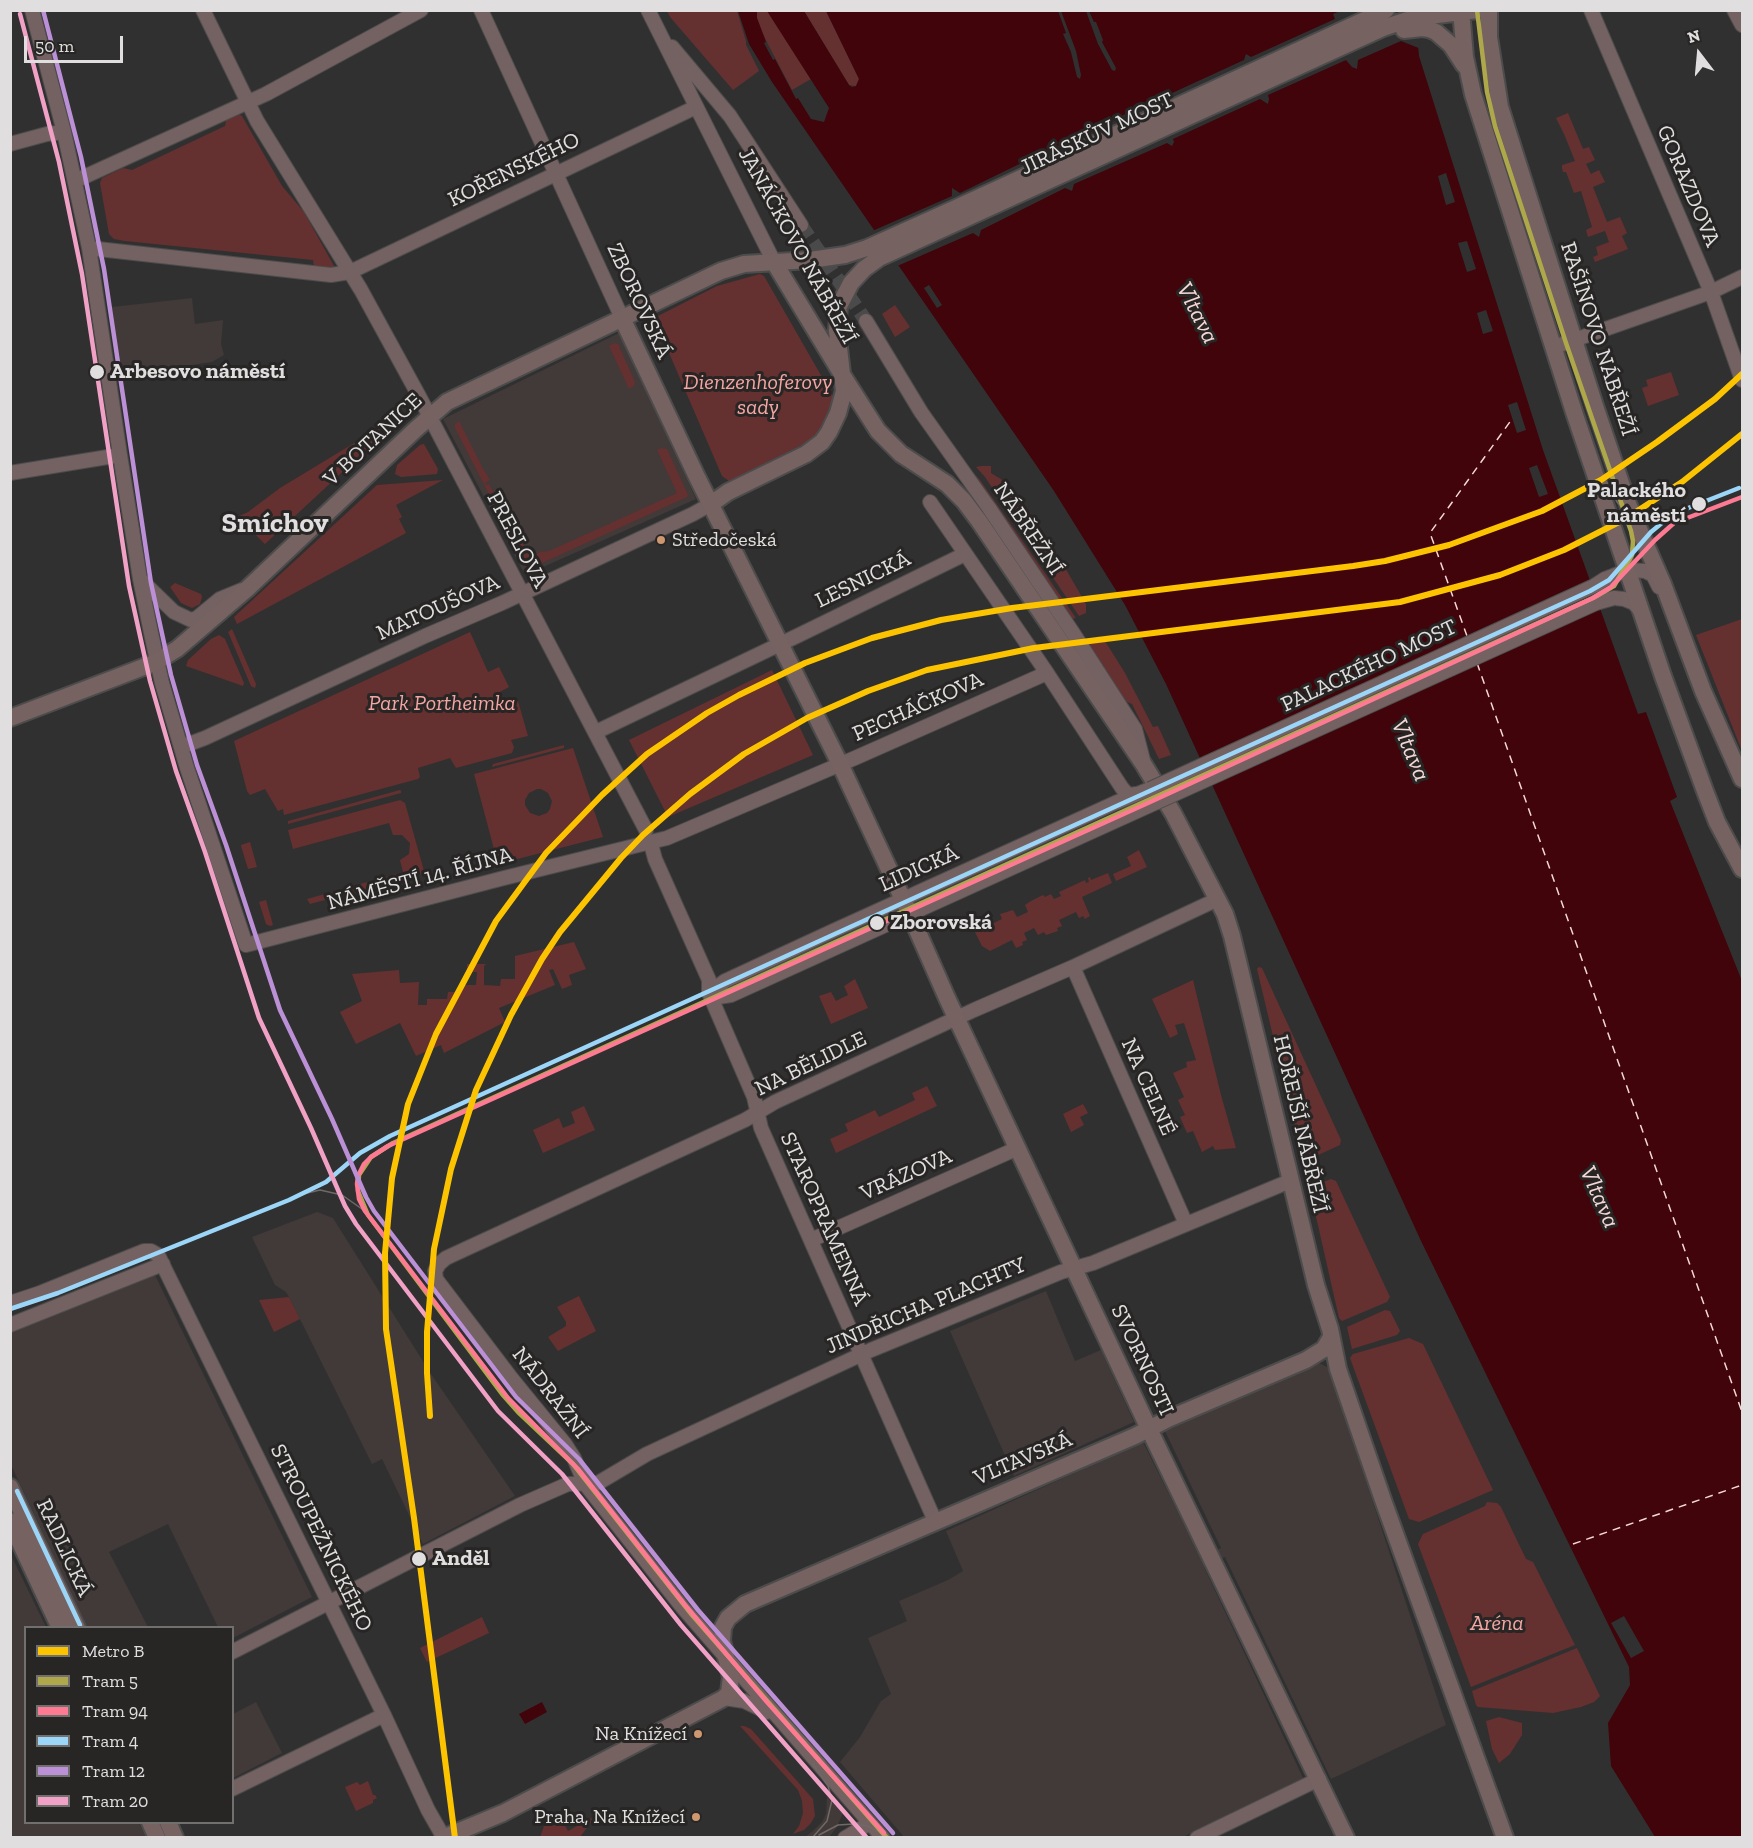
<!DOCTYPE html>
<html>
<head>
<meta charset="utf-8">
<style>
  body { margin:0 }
  #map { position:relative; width:1753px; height:1848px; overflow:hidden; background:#313030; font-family:"Zilla Slab",serif }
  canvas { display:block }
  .frame { position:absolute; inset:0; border:12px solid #e0dede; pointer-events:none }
  .legend { position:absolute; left:24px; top:1626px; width:210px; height:198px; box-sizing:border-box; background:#282525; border:2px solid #726f6f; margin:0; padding:8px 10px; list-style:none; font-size:18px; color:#e0dede }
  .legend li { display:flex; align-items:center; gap:12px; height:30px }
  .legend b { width:30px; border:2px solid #726f6f }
  .north { position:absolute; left:1669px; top:24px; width:60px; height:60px; -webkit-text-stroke:4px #282525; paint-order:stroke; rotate:344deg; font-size:16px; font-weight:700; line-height:24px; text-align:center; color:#e0dede }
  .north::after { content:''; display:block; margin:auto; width:21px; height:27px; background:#e0dede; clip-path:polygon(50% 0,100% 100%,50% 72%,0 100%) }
  .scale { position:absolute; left:24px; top:36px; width:99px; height:27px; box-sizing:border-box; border:3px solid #e0dede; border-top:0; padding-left:8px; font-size:18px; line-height:21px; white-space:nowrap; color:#e0dede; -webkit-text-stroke:4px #282525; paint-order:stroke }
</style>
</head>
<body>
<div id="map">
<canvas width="1753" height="1848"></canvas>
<div class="frame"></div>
<ul class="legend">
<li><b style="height:8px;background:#fcc400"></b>Metro B</li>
<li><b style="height:8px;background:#aea84b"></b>Tram 5</li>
<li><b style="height:8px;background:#fe7a93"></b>Tram 94</li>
<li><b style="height:8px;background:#9bd6f9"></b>Tram 4</li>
<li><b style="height:8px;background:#bc90d7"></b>Tram 12</li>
<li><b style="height:8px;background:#f1a1c5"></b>Tram 20</li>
</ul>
<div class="north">N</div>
<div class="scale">50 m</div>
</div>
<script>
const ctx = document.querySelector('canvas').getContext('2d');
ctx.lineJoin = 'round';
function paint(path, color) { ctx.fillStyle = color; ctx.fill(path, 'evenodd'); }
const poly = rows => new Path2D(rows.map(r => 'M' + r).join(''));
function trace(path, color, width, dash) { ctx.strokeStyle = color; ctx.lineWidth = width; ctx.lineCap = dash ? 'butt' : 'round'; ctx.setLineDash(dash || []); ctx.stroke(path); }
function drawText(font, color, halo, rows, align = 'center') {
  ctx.font = font + ' "Zilla Slab",serif'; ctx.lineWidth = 6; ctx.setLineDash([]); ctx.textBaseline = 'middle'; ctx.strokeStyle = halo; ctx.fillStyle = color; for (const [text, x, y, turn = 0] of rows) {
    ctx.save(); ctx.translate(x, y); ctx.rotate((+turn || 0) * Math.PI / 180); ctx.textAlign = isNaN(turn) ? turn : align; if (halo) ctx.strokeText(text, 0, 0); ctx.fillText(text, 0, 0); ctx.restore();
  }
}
paint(poly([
  [192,298,195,324,223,320,221,344,224,355,212,362,152,371,121,373,112,307],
  [619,333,696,499,525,575,443,419],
  [317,1212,333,1218,431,1374,515,1496,423,1544,382,1459,372,1464,289,1297,286,1292,275,1285,252,1237],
  [154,1273,312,1597,233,1638,232,1628,218,1627,168,1524,109,1552,148,1627,87,1627,11,1465,10,1331],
  [1046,1291,1075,1361,1101,1350,1134,1422,1014,1476,950,1331],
  [1317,1362,1329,1368,1446,1725,1331,1779,1225,1557,1204,1567,1304,1780,1183,1837,905,1838,840,1762,860,1737,881,1701,891,1694,868,1638,907,1621,899,1601,948,1580,963,1571,946,1531,1143,1442,1201,1558,1221,1548,1165,1431],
  [10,1553,46,1627,26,1628,26,1822,139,1823,146,1837,11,1837],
  [256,1702,282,1753,233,1778,233,1714],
  [827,1797,843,1813,837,1827,829,1837,805,1837,814,1830,822,1822,826,1814]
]), '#423939');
paint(poly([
  [757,10,768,12,811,79,792,90,760,29,757,18],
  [667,11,737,11,746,41,746,45,759,71,733,90,670,17],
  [804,11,826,11,859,79,856,86,849,85],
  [237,113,242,116,282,186,304,212,334,266,333,269,314,267,313,260,125,241,114,239,109,234,100,183,102,178,123,168,132,170,225,126,227,116],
  [1568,113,1583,149,1589,147,1595,160,1586,164,1591,174,1599,170,1605,182,1593,187,1607,222,1620,217,1627,233,1622,236,1628,249,1595,262,1593,257,1598,255,1596,247,1609,242,1605,231,1588,237,1586,230,1592,227,1581,191,1574,193,1566,172,1563,172,1562,168,1562,165,1575,161,1564,134,1556,118],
  [760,274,764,276,834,398,828,418,814,437,806,443,729,481,722,476,654,318,717,286],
  [895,305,910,327,895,337,882,314],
  [614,343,618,344,635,382,634,386,629,389,609,346],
  [1671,372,1679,395,1648,406,1642,388,1648,386,1646,380],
  [459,421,482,467,490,480,485,483,486,485,489,484,495,495,493,497,494,500,499,498,530,557,542,551,543,552,549,551,677,493,657,450,661,448,667,449,688,495,687,497,529,569,526,566,455,428,455,424],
  [379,428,382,435,265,544,237,517,248,512,280,488],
  [424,444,438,469,437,474,401,477,395,474,397,465,420,445],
  [981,466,991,466,991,473,1004,481,1020,497,1064,566,1086,604,1086,613,1079,616,985,477,976,467],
  [972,471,980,480,1076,618,1071,619,972,473],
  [443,480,396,505,402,517,399,519,406,533,237,624,234,617,377,485],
  [175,583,201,594,202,597,200,604,192,608,181,603,170,587],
  [1742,619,1742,751,1696,635],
  [232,629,256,684,255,688,251,686,228,632],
  [470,632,488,672,499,667,509,687,498,693,505,708,518,701,528,736,511,740,514,747,512,753,456,768,450,758,447,759,418,768,420,777,418,779,284,815,283,809,278,811,265,789,250,795,247,791,234,741],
  [219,635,225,639,244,683,243,686,186,666,188,660,211,639],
  [1099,636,1105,641,1125,673,1153,727,1158,726,1171,755,1159,759,1132,704,1125,701,1088,644],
  [772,670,813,755,668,817,629,740],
  [564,745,564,748,492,767,493,764],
  [573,748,603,837,498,864,474,774],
  [537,789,541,789,548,793,552,801,550,809,547,813,539,816,530,813,525,805,525,800,529,793],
  [400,790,401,791,401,793,288,824,288,821],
  [400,800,405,803,424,871,422,874,310,904,307,899,403,872,400,860,409,854,410,843,402,835,393,835,389,823,293,849,288,830],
  [250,842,257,867,248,869,241,846,241,845],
  [1139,850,1147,867,1116,881,1113,874,1131,866,1127,857],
  [1108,873,1112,883,1082,897,1090,916,1085,919,1083,916,1079,918,1076,912,1059,920,1062,926,1057,928,1058,931,1046,935,1044,932,1038,935,1034,928,1024,933,1027,940,1022,942,1023,945,1016,948,1012,940,990,951,982,946,975,932,1002,919,1000,914,1013,910,1017,917,1028,912,1025,905,1031,901,1043,895,1045,897,1051,894,1054,899,1061,896,1059,892,1085,880,1086,883,1089,882,1088,878,1090,877,1091,880],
  [266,900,273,925,270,926,266,924,259,902],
  [574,942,586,969,569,975,572,985,562,989,553,969,549,970,555,985,499,1008,505,1022,444,1053,441,1045,416,1056,400,1023,356,1044,340,1012,362,1001,352,974,399,970,400,983,419,982,418,1005,427,1005,427,999,447,999,448,992,462,992,462,985,476,985,477,972,467,972,467,964,486,964,484,966,484,985,500,986,501,979,515,979,515,956],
  [1259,967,1262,968,1341,1140,1340,1145,1303,1162,1257,969],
  [1293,1058,1301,1076,1291,1080,1283,1062],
  [855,979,868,1008,831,1024,819,996,831,992,836,1001,848,995,844,986],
  [1193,980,1221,1095,1236,1148,1215,1150,1213,1146,1202,1152,1193,1131,1187,1133,1180,1117,1185,1115,1178,1100,1184,1097,1173,1073,1187,1067,1186,1062,1196,1060,1184,1023,1175,1025,1178,1034,1170,1038,1152,999],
  [927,1086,937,1106,836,1153,830,1139,848,1131,845,1124,875,1110,879,1117,915,1100,912,1093],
  [1083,1104,1088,1113,1080,1117,1084,1125,1071,1132,1063,1114],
  [584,1106,595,1130,543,1153,533,1130,559,1118,563,1128,575,1123,571,1112],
  [1331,1179,1336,1181,1390,1297,1387,1302,1342,1321,1339,1318,1310,1190,1311,1187],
  [579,1296,596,1331,558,1351,548,1337,566,1326,566,1322,557,1307],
  [289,1297,300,1319,274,1332,259,1300],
  [1385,1310,1390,1311,1400,1331,1397,1335,1352,1349,1347,1327],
  [1409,1338,1423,1344,1493,1490,1419,1522,1409,1519,1350,1358,1353,1354],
  [1487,1502,1497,1503,1501,1507,1526,1559,1533,1562,1575,1645,1471,1687,1418,1544,1423,1534,1485,1506],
  [482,1617,489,1633,427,1662,420,1648],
  [1577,1648,1600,1696,1594,1702,1581,1707,1553,1713,1478,1707,1476,1705,1472,1691],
  [1499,1717,1522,1723,1522,1735,1510,1754,1499,1763,1492,1749,1486,1721],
  [740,1726,744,1726,751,1729,813,1799,815,1816,811,1823,804,1830,793,1834,799,1826,803,1813,802,1801,798,1790],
  [368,1781,373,1795,375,1795,377,1798,373,1800,373,1803,356,1811,345,1787,357,1782,360,1785],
  [560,1816,568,1831,591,1818,593,1820,580,1837,540,1837,544,1826]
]), '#653030');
paint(poly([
  [738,11,757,11,757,18,765,39,766,42,764,43,773,60,775,59,796,99,798,98,811,119,824,122,829,108,767,11,804,11,849,85,852,87,856,86,859,79,826,11,1058,11,1066,33,1063,34,1071,52,1077,77,1080,79,1081,75,1076,51,1061,11,1086,11,1098,44,1112,70,1115,71,1116,68,1102,42,1103,40,1096,22,1094,22,1089,11,1415,11,1419,56,1543,450,1638,714,1646,712,1677,797,1670,801,1742,981,1742,1837,1655,1837,1611,1766,1608,1723,1630,1685,1629,1667,1421,1241,1166,684,1125,605,1054,491,772,82,749,44],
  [542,1702,547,1712,525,1724,519,1714]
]), '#40040a');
paint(poly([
  [1418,10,1421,49,1401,41,1358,60,1357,69,1352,67,1346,60,1268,95,1269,99,1268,104,1260,99,1173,139,1174,142,1172,146,1167,143,1074,184,1072,191,1065,188,981,230,979,237,973,233,895,267,870,232,952,196,952,188,960,193,1048,150,1049,142,1057,146,1150,103,1151,97,1157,100,1244,60,1246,54,1251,57,1335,19,1333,14,1340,11],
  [1446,173,1455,202,1446,205,1438,176],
  [1467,241,1476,269,1467,272,1458,243],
  [929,285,942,305,937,308,924,288],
  [1486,310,1493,331,1483,334,1477,313],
  [1517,402,1526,430,1517,433,1508,405],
  [1537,465,1548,494,1539,497,1529,468],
  [1624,1616,1644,1651,1631,1658,1611,1623]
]), '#313030');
trace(poly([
  [1467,636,1430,533,1512,419],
  [1477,663,1742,1412],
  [1573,1544,1742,1485]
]), '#f3d8d6', 1.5, [8, 6]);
trace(poly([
  [801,225,866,321]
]), '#4b4a4a', 14, [14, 7]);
const minor = poly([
  [32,10,64,132,89,248,120,455,140,579,151,633,162,683,187,768,246,945,504,878,667,838,855,758,1047,673],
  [203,10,257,121,361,290,419,396,646,830],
  [481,10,622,318],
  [648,10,774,262],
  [1591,10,1711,292,1742,380],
  [1734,10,1742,25],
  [672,47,730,116,801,225],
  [10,144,47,134,64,132],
  [75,181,266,94,421,10],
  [89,248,331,275,350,272,696,107],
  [866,321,921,412,989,508,1073,633,1135,729,1143,760],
  [1554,347,1711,292,1742,277],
  [10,473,120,455],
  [930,502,1047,673,1122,788,1128,795,1136,794],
  [1605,579,1628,570,1645,571,1653,575,1659,587],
  [141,580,174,612,191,620,197,618,220,599,242,590],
  [1614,598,1624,599,1634,603,1642,613],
  [596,732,797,636,965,554],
  [181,747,205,738,425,636,502,603,693,514,711,504],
  [651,844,655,859,709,980,709,993,754,1097,761,1128,935,1521],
  [1073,967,1186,1224],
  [709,993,725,981,833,931,1115,803,1150,789],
  [712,998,731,995,1157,802],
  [811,1240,1018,1148],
  [10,1303,40,1293,144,1251,151,1251,158,1255,384,1715,428,1810,444,1838],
  [10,1325,163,1264],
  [232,1652,520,1505,568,1484,598,1483,647,1454,871,1350,1061,1272,1093,1263,1290,1181],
  [724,1698,744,1701,767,1712],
  [232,1789,384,1715],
  [845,1838,870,1823],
  [883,1838,683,1608,585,1484,574,1458,565,1444,512,1379,436,1279,435,1271,439,1264,446,1258,745,1120,775,1102,974,1010,1073,967,1218,899],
  [1197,1838,1319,1779]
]);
const major = poly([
  [1461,10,1465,57,1473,94,1574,412,1663,676,1705,791,1717,822,1742,869],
  [1489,10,1489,37,1500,107,1595,406,1628,504,1663,584,1703,691,1742,779],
  [1404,30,1422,28,1429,29,1436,32,1451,45,1464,65],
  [845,255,867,248,958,207,1386,10],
  [774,262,843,376,878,431,901,454,947,484,964,501,979,521,1144,765,1173,813,1225,914,1232,936,1316,1285,1330,1329,1338,1369,1383,1500,1505,1838],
  [864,269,879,258,1383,28,1413,18,1477,10],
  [622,318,696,475,840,764,914,923,947,998,1149,1429,1346,1838],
  [711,504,728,492,806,454,822,442,829,432,838,413,844,391,837,331,839,306],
  [10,718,154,663,177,649,247,589,416,429,447,402,721,271,744,264,810,260],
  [10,1487,77,1628],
  [10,1521,60,1628],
  [150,1822,157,1838],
  [168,1822,175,1838],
  [443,1838,503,1813,724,1698,729,1693,731,1677,722,1641,723,1627,728,1618,745,1604,1135,1436,1168,1419,1306,1360,1324,1349,1331,1337]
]);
trace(minor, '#4d4c4c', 16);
trace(major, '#4d4c4c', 20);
trace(minor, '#746161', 14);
trace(major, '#756261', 16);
trace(poly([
  [1606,481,1617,502,1631,516,1648,523,1657,523,1681,519],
  [299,1195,320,1190,342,1195,362,1209,376,1226],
  [819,1835,838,1825,854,1824,868,1826,885,1836],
  [812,1838,827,1821,832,1800,828,1786,813,1764]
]), '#716868', 1.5);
const minorBridge = poly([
  [1150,789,1594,586,1605,579],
  [1157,802,1596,603,1614,598]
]);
const majorBridge = poly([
  [810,260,845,255],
  [839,306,851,283,864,269]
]);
trace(minorBridge, '#4d4c4c', 16, []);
trace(majorBridge, '#4d4c4c', 20, []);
trace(minorBridge, '#746161', 14);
trace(majorBridge, '#756261', 16);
trace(poly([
  [887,1838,692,1615,573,1464,518,1412,502,1394,368,1215,358,1191,359,1175,371,1157,393,1143,1593,598,1614,586,1632,555,1633,541,1631,531,1566,343,1495,126,1487,92,1477,10]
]), '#aea84b', 4.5);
trace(poly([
  [884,1833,767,1702,685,1605,578,1469,508,1398,365,1211,359,1199,357,1184,358,1176,364,1164,371,1157,388,1146,1148,803,1593,598,1611,587,1655,540,1674,523,1742,497]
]), '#fe7a93', 4.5);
trace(poly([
  [10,1309,58,1293,289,1200,326,1182,360,1153,390,1136,1590,591,1609,580,1651,532,1668,518,1678,512,1739,488],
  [17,1491,80,1625]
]), '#9bd6f9', 4.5);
trace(poly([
  [43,10,81,157,104,269,151,583,171,675,197,765,226,845,280,1010,332,1119,366,1197,374,1211,516,1397,579,1459,698,1610,893,1833]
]), '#bc90d7', 4.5);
trace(poly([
  [20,14,59,162,82,274,129,586,150,681,176,771,205,852,259,1018,311,1128,345,1206,356,1224,498,1411,562,1474,681,1625,867,1838]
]), '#f1a1c5', 4.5);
trace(poly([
  [430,1416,427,1373,427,1332,434,1249,451,1169,476,1090,511,1015,542,959,560,932,621,858,643,835,690,794,744,754,807,718,868,691,927,670,1034,648,1400,602,1500,575,1564,550,1625,519,1682,482,1742,434],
  [455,1838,414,1518,386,1329,385,1253,392,1178,408,1104,436,1034,496,921,546,853,602,795,647,754,707,713,739,695,805,663,872,638,941,620,1012,608,1353,566,1385,561,1449,545,1542,511,1601,480,1657,442,1715,399,1742,374]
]), '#fcc400', 6);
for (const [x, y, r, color] of [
  [97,372,8,"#e0dede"],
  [1699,504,8,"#e0dede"],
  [661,540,5,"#cd976f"],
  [877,923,8,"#e0dede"],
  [419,1559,8,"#e0dede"],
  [698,1734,5,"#cd976f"],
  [696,1817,5,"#cd976f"]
]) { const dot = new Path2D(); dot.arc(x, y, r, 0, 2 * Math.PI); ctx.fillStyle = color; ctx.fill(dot); trace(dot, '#282525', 2); }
drawText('20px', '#e0dede', '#282525', [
  ["Středočeská",672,540,"left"],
  ["Na Knížecí",687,1734],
  ["Praha, Na Knížecí",685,1817]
], 'right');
drawText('22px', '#e0dede', '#282525', [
  ["JIRÁSKŮV MOST",1097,134,-25],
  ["KOŘENSKÉHO",514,170,-26],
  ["GORAZDOVA",1688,186,67],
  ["JANÁČKOVO NÁBŘEŽÍ",797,246,61],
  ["ZBOROVSKÁ",639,301,65],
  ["RAŠÍNOVO NÁBŘEŽÍ",1598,339,72],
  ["V BOTANICE",373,440,-43],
  ["NÁBŘEŽNÍ",1028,529,56],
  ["PRESLOVA",517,540,62],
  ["LESNICKÁ",863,580,-26],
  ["MATOUŠOVA",438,608,-24],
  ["PALACKÉHO MOST",1369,666,-25],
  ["PECHÁČKOVA",918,707,-24],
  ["LIDICKÁ",919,869,-24],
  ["NÁMĚSTÍ 14. ŘÍJNA",420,879,-15],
  ["NA BĚLIDLE",811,1064,-26],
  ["NA CELNÉ",1148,1087,66],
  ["HOŘEJŠÍ NÁBŘEŽÍ",1300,1124,77],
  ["VRÁZOVA",906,1175,-24],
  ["STAROPRAMENNÁ",824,1219,66],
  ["JINDŘICHA PLACHTY",926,1306,-23],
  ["SVORNOSTI",1142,1360,65],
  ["NÁDRAŽNÍ",550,1393,52],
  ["VLTAVSKÁ",1023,1459,-23],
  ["STROUPEŽNICKÉHO",321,1538,64],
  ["RADLICKÁ",64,1548,65]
]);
drawText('bold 22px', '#e0dede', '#282525', [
  ["Arbesovo náměstí",110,372],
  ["Palackého",1686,491,"right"],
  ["náměstí",1686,516,"right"],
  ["Zborovská",890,923],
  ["Anděl",432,1559]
], 'left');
drawText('italic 22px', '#f4a6a3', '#282525', [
  ["Dienzenhoferovy",758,383],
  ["sady",758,408],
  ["Park Portheimka",442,704],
  ["Aréna",1497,1624]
]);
drawText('italic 24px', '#f3d8d6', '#282525', [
  ["Vltava",1197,313,63],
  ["Vltava",1410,750,67],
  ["Vltava",1599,1197,66]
]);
drawText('bold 28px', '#e0dede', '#282525', [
  ["Smíchov",275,524]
]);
</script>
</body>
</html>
